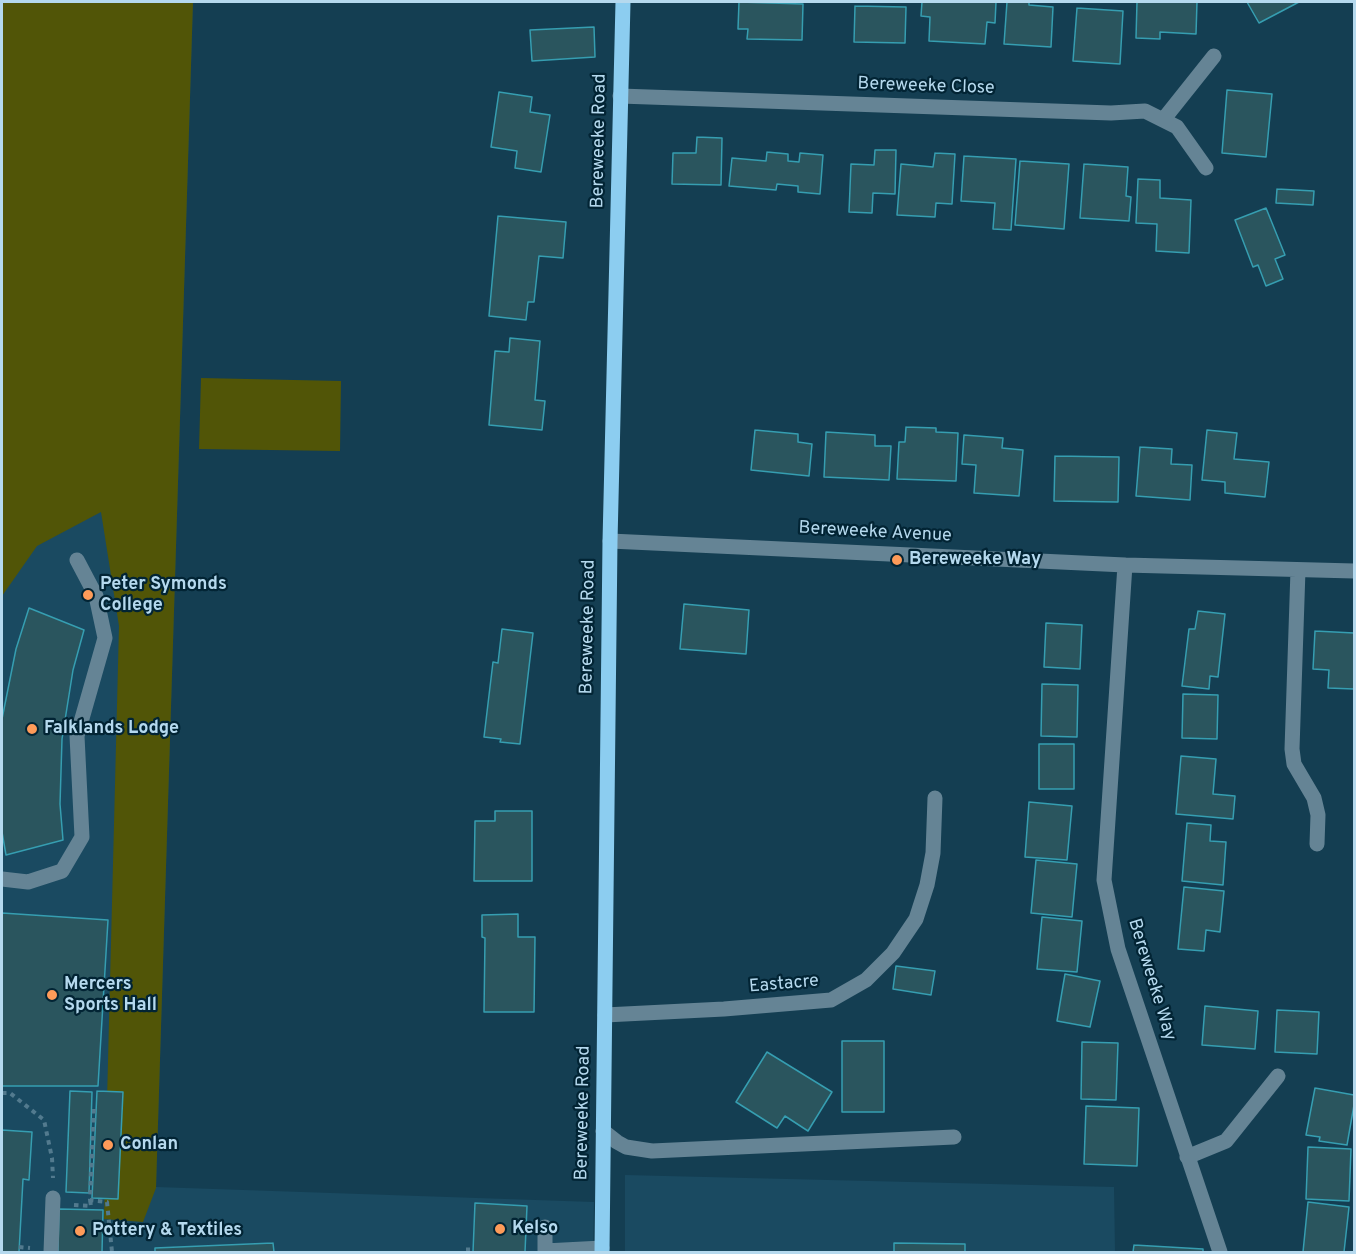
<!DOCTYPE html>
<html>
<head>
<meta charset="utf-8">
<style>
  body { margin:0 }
  #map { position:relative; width:1356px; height:1254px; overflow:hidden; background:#143e52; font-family:Overpass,sans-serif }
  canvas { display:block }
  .frame { position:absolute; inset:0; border:3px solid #b5d9ee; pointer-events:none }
</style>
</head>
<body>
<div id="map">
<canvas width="1356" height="1254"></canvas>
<div class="frame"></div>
</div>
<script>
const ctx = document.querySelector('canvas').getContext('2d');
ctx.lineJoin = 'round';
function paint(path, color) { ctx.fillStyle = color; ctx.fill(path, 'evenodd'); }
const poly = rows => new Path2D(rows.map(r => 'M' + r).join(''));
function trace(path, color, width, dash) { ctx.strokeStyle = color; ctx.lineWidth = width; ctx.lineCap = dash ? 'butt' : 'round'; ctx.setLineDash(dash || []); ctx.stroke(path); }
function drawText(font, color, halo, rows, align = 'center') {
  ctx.font = font + ' Overpass,sans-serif'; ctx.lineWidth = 4.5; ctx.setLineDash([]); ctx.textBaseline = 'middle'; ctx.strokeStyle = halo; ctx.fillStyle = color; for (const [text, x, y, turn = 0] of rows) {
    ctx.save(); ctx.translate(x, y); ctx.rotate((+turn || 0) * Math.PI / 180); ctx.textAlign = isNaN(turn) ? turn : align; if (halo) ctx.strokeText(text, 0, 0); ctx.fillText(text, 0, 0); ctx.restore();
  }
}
paint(poly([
  [2,2,193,2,156,1187,594,1202,593,1252,2,1252],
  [625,1175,1114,1187,1115,1252,625,1252]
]), '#1a4a61');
paint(poly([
  [2,2,193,2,156,1188,143,1222,104,1219,119,626,101,512,37,546,2,596],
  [201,378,341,381,340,451,199,449]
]), '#515507');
const building = poly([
  [739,2,803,4,802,40,747,39,748,29,738,29,739,2],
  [922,2,996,2,995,23,987,22,985,44,929,41,930,17,921,16,922,2],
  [1007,2,1029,2,1029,5,1053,7,1051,47,1004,44,1007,2],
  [1137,2,1197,2,1196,34,1160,32,1160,39,1136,38,1137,2],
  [1247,2,1299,2,1259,23,1247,2],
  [855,6,906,7,905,43,854,42,855,6],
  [1077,8,1123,11,1120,64,1073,61,1077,8],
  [594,27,595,57,532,61,530,30,594,27],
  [1227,90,1272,94,1266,157,1222,153,1227,90],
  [499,92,532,97,530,112,550,115,541,172,515,168,517,151,491,147,499,92],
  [697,137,722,138,721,185,672,184,673,153,696,153,697,137],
  [875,150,896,150,895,194,873,193,872,213,849,212,851,164,874,165,875,150],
  [767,152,788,154,788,161,799,162,800,153,823,155,820,194,798,192,798,186,777,184,776,190,729,186,732,158,766,161,767,152],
  [935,153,955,154,952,204,936,203,935,217,897,215,901,164,933,167,935,153],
  [964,156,1016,159,1011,230,993,229,995,203,961,201,964,156],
  [1020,161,1069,164,1064,229,1015,225,1020,161],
  [1084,164,1128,167,1126,196,1131,197,1129,221,1080,218,1084,164],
  [1138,179,1160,180,1160,198,1191,200,1189,253,1156,251,1157,224,1136,223,1138,179],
  [1277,189,1314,191,1313,205,1276,203,1277,189],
  [1266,208,1285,255,1275,259,1283,279,1266,286,1258,265,1253,267,1235,220,1266,208],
  [498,216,566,222,563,258,539,256,534,302,528,302,526,320,489,316,498,216],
  [510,338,540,341,535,400,545,401,542,430,489,425,495,351,509,352,510,338],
  [906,427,936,428,936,432,958,433,956,481,897,479,899,442,905,442,906,427],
  [755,430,798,434,798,442,812,444,809,476,751,470,755,430],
  [1207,430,1237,433,1234,459,1269,462,1265,497,1225,493,1225,482,1202,480,1207,430],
  [826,432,875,435,875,446,891,446,889,480,824,477,826,432],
  [964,435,1003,438,1002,448,1023,450,1019,496,974,493,976,465,962,464,964,435],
  [1140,447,1172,449,1171,464,1192,465,1190,500,1136,496,1140,447],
  [1055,456,1119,457,1118,502,1054,501,1055,456],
  [684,604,749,610,746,654,680,649,684,604],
  [29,608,84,630,73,670,62,739,60,804,63,840,6,855,2,832,2,719,16,649,29,608],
  [1198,611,1225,614,1218,677,1210,676,1209,689,1182,686,1189,629,1195,629,1198,611],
  [1046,623,1082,625,1080,669,1044,667,1046,623],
  [502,629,533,633,520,744,500,742,501,739,484,737,493,662,498,663,502,629],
  [1315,631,1354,633,1354,689,1328,688,1329,670,1313,669,1315,631],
  [1042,684,1078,685,1077,737,1041,736,1042,684],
  [1183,694,1218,695,1217,739,1182,738,1183,694],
  [1039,744,1074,744,1074,789,1039,789,1039,744],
  [1181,756,1216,759,1213,794,1235,796,1233,819,1176,814,1181,756],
  [1029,802,1072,806,1067,860,1025,857,1029,802],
  [495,811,532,811,532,881,474,881,475,821,495,821,495,811],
  [1187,823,1211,825,1210,841,1226,842,1223,885,1182,881,1187,823],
  [1036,860,1077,864,1072,917,1031,913,1036,860],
  [1184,887,1224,891,1220,932,1206,930,1204,951,1178,949,1184,887],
  [2,913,108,920,98,1086,2,1086,2,913],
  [518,914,518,937,535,937,534,1012,484,1012,485,938,482,937,482,915,518,914],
  [1042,917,1082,921,1077,972,1037,969,1042,917],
  [896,966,935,971,931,995,893,989,896,966],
  [1065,974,1100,981,1090,1027,1057,1021,1065,974],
  [1205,1006,1258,1011,1255,1049,1202,1045,1205,1006],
  [1277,1010,1319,1012,1317,1054,1275,1052,1277,1010],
  [842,1041,884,1041,884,1112,842,1112,842,1041],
  [1082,1042,1118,1043,1116,1100,1081,1099,1082,1042],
  [767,1052,832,1092,808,1131,785,1116,777,1128,736,1102,767,1052],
  [1315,1088,1354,1095,1354,1105,1347,1145,1319,1141,1320,1137,1306,1135,1315,1088],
  [70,1091,92,1092,89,1193,66,1192,70,1091],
  [97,1091,123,1092,118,1199,92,1198,97,1091],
  [1086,1106,1139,1108,1137,1166,1084,1164,1086,1106],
  [2,1130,32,1132,29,1180,23,1179,19,1252,2,1252,2,1130],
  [1308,1147,1351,1149,1349,1201,1306,1199,1308,1147],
  [1308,1202,1349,1207,1344,1252,1303,1252,1308,1202],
  [475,1203,527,1206,525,1252,473,1252,475,1203],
  [59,1209,103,1210,102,1252,58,1252,59,1209],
  [273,1243,274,1252,155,1252,155,1248,273,1243],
  [894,1243,965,1244,965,1252,894,1252,894,1243],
  [1134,1245,1203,1249,1203,1252,1133,1252,1134,1245]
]);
paint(building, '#2a555e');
trace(building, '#369eb1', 1.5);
trace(poly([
  [2,1093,10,1093,44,1120,52,1158,53,1178],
  [94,1109,90,1200,107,1202,112,1252],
  [74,1205,91,1206,90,1200],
  [19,1247,30,1248],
  [468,1252,468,1246]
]), '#527a8e', 4, [4.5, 4.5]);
trace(poly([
  [620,96,1111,113,1145,111,1177,127,1206,168],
  [1163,120,1214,56],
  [610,541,1125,565,1354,571],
  [1125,565,1104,880,1118,949,1220,1252],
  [1298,570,1292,749,1294,764,1314,798,1318,815,1317,844],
  [2,879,28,882,62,871,82,837,77,736,105,638,96,596,77,560],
  [605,1015,724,1009,831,1000,866,980,893,953,916,919,927,885,933,853,935,798],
  [603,1131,617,1142,626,1147,652,1151,954,1137],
  [1187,1157,1226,1141,1278,1076],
  [545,1227,545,1252],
  [545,1251,602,1248],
  [51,1252,53,1198]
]), '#658495', 15);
trace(poly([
  [602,1252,610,541,623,2]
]), '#8ccdf0', 15);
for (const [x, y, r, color] of [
  [897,560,6,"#fe9b59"],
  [88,595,6,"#fe9b59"],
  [32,729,6,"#fe9b59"],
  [52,995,6,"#fe9b59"],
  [108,1145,6,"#fe9b59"],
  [500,1229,6,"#fe9b59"],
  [80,1231,6,"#fe9b59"]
]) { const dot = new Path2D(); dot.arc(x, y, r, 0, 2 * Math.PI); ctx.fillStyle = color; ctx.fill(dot); trace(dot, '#022434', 2); }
drawText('18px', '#b5d9ee', '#022434', [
  ["Bereweeke Close",926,87,2],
  ["Bereweeke Road",600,141,-89],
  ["Bereweeke Avenue",875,533,3],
  ["Bereweeke Road",589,627,-89],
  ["Bereweeke Way",1151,980,73],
  ["Eastacre",784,985,-5],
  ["Bereweeke Road",584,1113,-89]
]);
drawText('bold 18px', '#b5d9ee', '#022434', [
  ["Bereweeke Way",909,560],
  ["Peter Symonds",100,585],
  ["College",100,606],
  ["Falklands Lodge",44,729],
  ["Mercers",64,985],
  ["Sports Hall",64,1006],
  ["Conlan",120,1145],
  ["Kelso",512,1229],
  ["Pottery & Textiles",92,1231]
], 'left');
</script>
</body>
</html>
